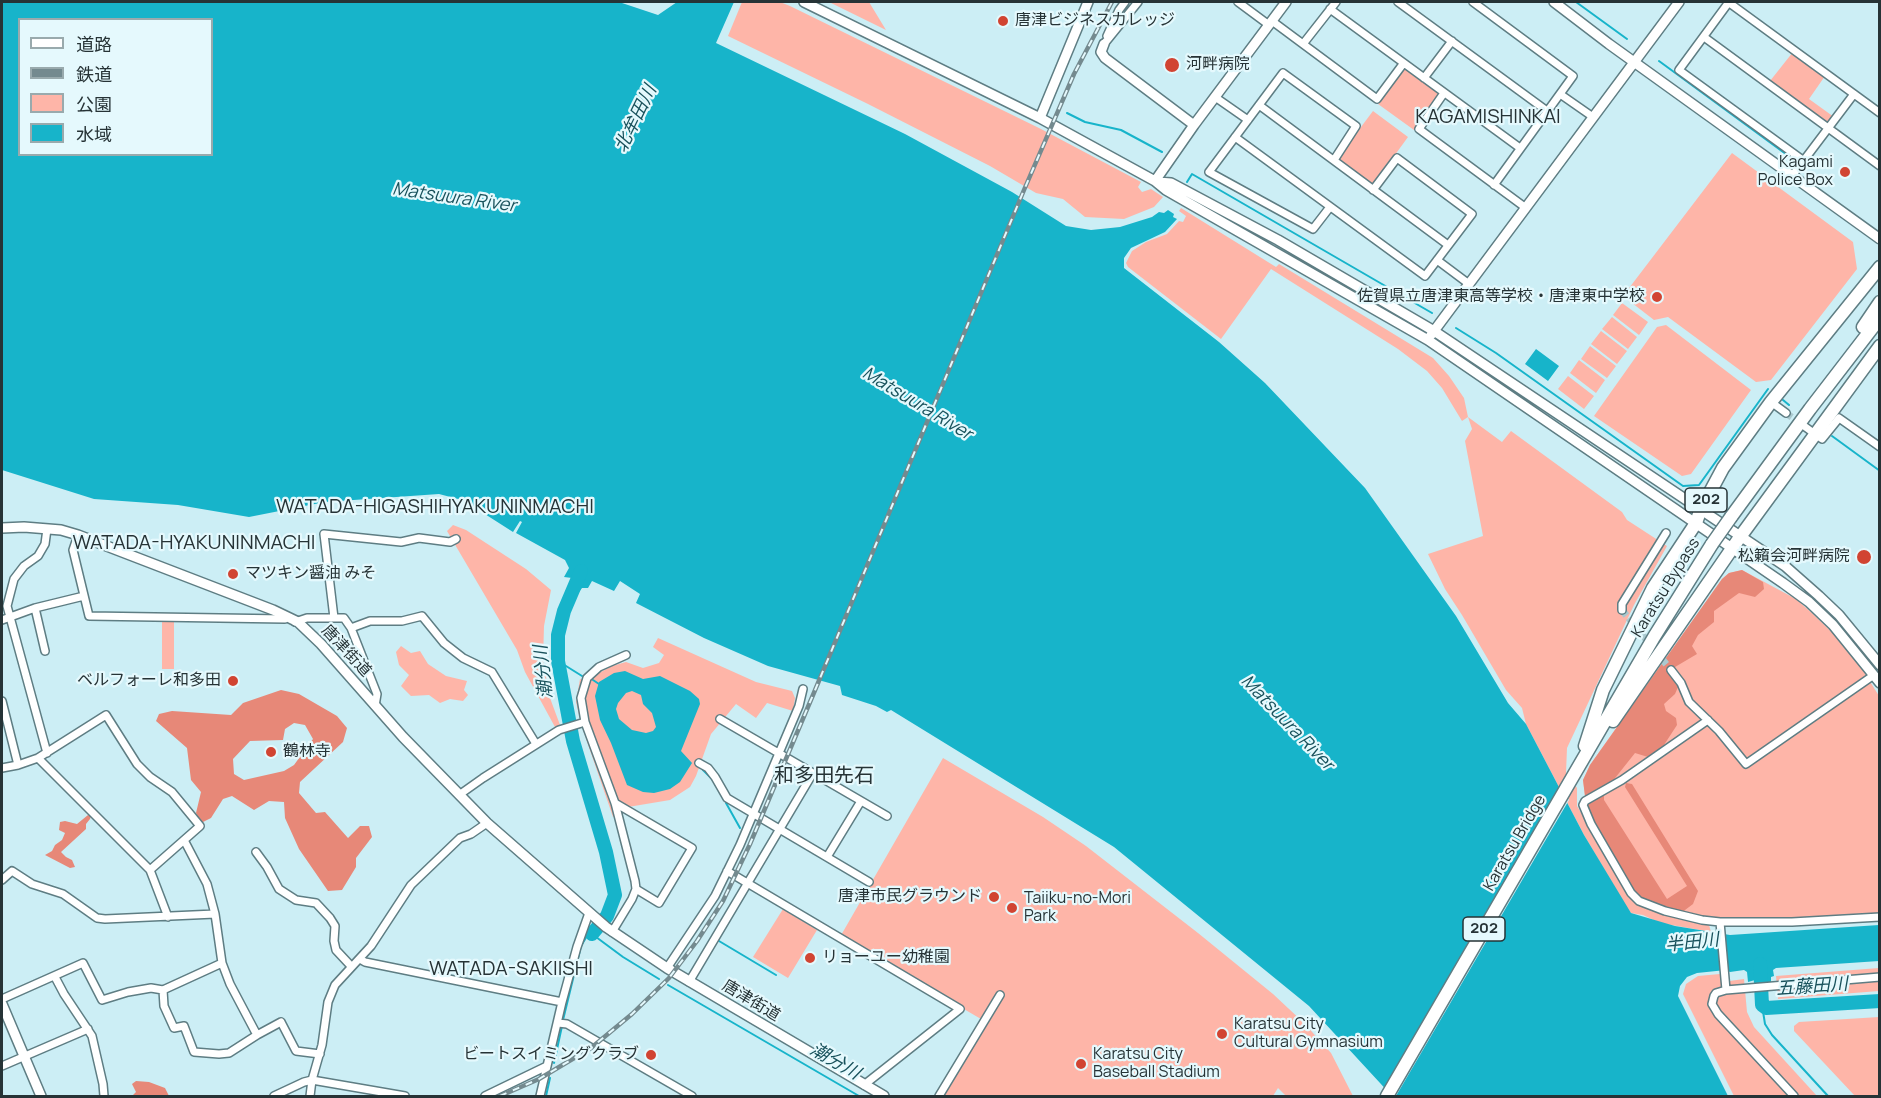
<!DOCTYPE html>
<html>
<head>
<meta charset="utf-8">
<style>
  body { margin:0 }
  #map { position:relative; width:1881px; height:1098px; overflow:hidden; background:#cceef5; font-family:Manrope,"Noto Sans JP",sans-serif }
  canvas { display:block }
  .frame { position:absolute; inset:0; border:3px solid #263336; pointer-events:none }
  .legend { position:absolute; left:18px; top:18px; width:195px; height:138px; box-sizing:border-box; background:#e5f9fd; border:2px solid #99aaad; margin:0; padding:8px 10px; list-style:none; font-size:18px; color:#263336 }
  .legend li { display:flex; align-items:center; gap:12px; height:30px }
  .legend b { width:30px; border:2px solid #99aaad }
</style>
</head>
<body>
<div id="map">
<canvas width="1881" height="1098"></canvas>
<div class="frame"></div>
<ul class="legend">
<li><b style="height:8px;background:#fff"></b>道路</li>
<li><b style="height:8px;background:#748a8f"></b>鉄道</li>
<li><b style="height:16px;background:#feb5a8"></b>公園</li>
<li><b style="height:16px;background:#17b4ca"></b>水域</li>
</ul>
</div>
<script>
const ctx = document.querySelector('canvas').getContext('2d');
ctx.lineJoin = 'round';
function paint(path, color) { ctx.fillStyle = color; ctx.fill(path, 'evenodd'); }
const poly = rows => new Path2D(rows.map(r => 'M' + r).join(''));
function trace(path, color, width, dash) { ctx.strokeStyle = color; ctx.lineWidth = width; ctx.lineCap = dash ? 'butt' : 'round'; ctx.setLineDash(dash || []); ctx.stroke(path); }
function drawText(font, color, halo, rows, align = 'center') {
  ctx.font = font + ' Manrope,"Noto Sans JP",sans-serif'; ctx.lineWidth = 4.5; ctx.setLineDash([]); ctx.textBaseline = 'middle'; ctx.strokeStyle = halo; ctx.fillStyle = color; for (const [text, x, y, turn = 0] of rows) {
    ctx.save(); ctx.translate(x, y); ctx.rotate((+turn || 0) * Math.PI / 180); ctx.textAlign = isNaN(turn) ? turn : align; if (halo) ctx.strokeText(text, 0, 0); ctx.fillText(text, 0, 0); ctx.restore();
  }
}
paint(poly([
  [742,2,780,2,790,6,1041,129,1141,182,1138,187,1142,192,1151,189,1163,197,1154,207,1124,219,1085,217,1063,199,1036,193,990,166,868,104,728,36],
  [829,2,869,2,886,30],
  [1793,52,1825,76,1809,99,1834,117,1827,124,1770,81],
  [1405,68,1440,94,1414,130,1378,104],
  [1373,111,1408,137,1373,185,1337,159],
  [1732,153,1853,242,1857,269,1771,380,1756,382,1668,317,1654,320,1623,296],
  [1181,208,1276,267,1279,264,1433,358,1449,376,1464,398,1468,417,1502,442,1511,431,1622,512,1627,520,1667,546,1634,605,1567,748,1566,773,1577,788,1577,806,1630,895,1664,914,1709,925,1711,932,1660,923,1643,915,1631,913,1626,906,1584,835,1526,724,1522,708,1506,690,1462,615,1445,589,1428,554,1483,536,1465,441,1472,429,1468,417,1462,421,1442,388,1427,371,1398,349,1271,269,1221,339,1128,267,1126,263,1132,251,1146,242,1167,234,1179,221,1183,222,1186,216,1179,211],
  [1622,303,1648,322,1639,335,1613,315],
  [1612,317,1637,337,1628,349,1602,329],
  [1666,325,1751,390,1691,474,1682,476,1594,416,1657,327],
  [1601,331,1627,351,1617,364,1591,344],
  [1590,346,1616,366,1607,378,1581,359],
  [1579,360,1605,380,1596,393,1570,373],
  [1568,376,1594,396,1584,409,1558,389],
  [453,525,466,530,526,569,551,590,544,626,543,661,550,698,560,725,555,727,525,672,517,650,447,531],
  [1742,570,1796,599,1812,613,1842,642,1856,659,1879,696,1879,914,1736,921,1700,917,1665,909,1585,796,1583,780,1590,765,1722,579,1729,573],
  [162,619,174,619,174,669,162,669],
  [658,638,756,682,792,691,795,698,793,711,767,703,756,718,736,704,711,734,696,776,690,787,670,800,628,807,623,813,613,817,582,727,576,702,580,679,589,682,595,675,612,666,626,662,643,668,659,663,664,655,653,647],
  [401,646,411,653,420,651,428,664,446,676,467,681,464,690,468,695,463,701,450,699,440,703,429,695,411,696,401,686,409,675,399,665,396,652],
  [943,758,1043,817,1086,846,1198,933,1273,994,1304,1023,1331,1053,1353,1096,1286,1096,1278,1088,1273,1096,935,1096,981,1019,840,937],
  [783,909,817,930,788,978,753,957],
  [1879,968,1879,991,1778,999,1776,976],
  [1720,974,1722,982,1744,979,1747,1012,1754,1027,1817,1096,1734,1096,1683,994,1686,984,1698,976],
  [1879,1017,1879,1096,1855,1096,1794,1031,1794,1026,1799,1022]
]), '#feb5a8');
paint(poly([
  [1742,570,1763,582,1764,589,1755,597,1739,593,1714,611,1714,622,1698,635,1692,646,1697,654,1675,667,1670,673,1678,687,1675,694,1664,704,1666,711,1676,718,1677,725,1662,748,1648,757,1635,753,1604,792,1604,800,1667,899,1687,886,1625,787,1626,783,1632,784,1698,891,1693,904,1681,913,1665,909,1639,898,1625,882,1585,805,1588,800,1585,796,1583,780,1590,765,1722,579,1729,573],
  [281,690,299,694,337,716,347,728,343,742,300,782,299,793,316,813,325,812,348,838,360,826,369,826,372,837,356,858,356,867,342,890,328,891,299,849,285,818,284,802,269,801,254,810,232,796,223,799,211,818,201,823,196,813,201,792,191,780,187,748,156,721,159,714,172,711,231,715,243,703],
  [294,723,305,725,313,739,294,765,284,771,244,780,234,774,233,759,250,741,283,740,285,729],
  [88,815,91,816,90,819,86,824,86,829,61,852,66,857,72,860,75,867,70,868,45,855,52,851,55,845,62,840,65,833,59,830,60,822,65,821,77,824],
  [136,1081,149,1082,165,1088,169,1096,132,1096,136,1092,132,1084]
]), '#e78878');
paint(poly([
  [2,2,619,2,658,15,677,2,734,2,716,43,905,134,1012,192,1066,226,1091,230,1120,227,1152,217,1159,212,1164,213,1168,210,1174,214,1173,217,1177,219,1165,232,1131,248,1124,258,1124,268,1219,342,1265,383,1365,488,1456,616,1508,703,1526,724,1584,835,1631,913,1675,926,1730,935,1879,925,1879,961,1776,968,1773,970,1774,976,1771,977,1771,982,1756,983,1755,980,1748,982,1747,972,1744,970,1730,972,1726,970,1697,973,1687,977,1680,986,1678,996,1728,1096,1392,1096,1309,1006,1114,847,891,710,887,712,876,706,842,695,840,686,768,666,704,638,636,603,640,594,620,581,614,591,592,581,588,588,582,588,579,592,569,585,572,578,564,577,569,568,565,560,516,533,522,522,520,521,513,532,477,509,482,499,480,498,474,507,462,500,439,494,325,502,249,517,178,505,94,499,2,470],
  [20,20,212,20,212,154,20,154],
  [1536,349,1559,366,1548,381,1525,364],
  [625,671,643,679,660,676,690,691,699,699,700,704,681,751,692,763,680,782,670,789,654,793,643,792,627,785,611,743,600,720,595,696,599,682,614,673],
  [632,691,641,695,643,704,652,713,656,727,653,731,646,733,632,730,619,719,616,709,618,703,626,693]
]), '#17b4ca');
paint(poly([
  [1561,786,1569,800,1396,1096,1388,1096]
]), '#cceef5');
trace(poly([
  [1576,2,1627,39],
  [1659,61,1794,160],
  [1067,113,1085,122,1121,130,1162,152],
  [1187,182,1192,174,1432,313],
  [1456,328,1496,353,1683,486,1699,485,1768,389],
  [1783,400,1789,405],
  [1832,436,1880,471],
  [558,661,582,676],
  [593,680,599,684],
  [703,770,714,781],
  [738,801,749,807],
  [726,803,740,828],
  [719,941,776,975],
  [668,985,859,1096],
  [1762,1005,1765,1024,1772,1035,1828,1096],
  [563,1020,581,946,587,936,592,934,623,957,659,979],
  [554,1063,562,1026],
  [546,1096,550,1078]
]), '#17b4ca', 2);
trace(poly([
  [581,571,564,611,558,635,558,661,573,741,606,852,615,895,607,916,592,934],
  [1760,964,1762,1005,1766,1008,1880,1001]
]), '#17b4ca', 14);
trace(poly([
  [1786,413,1801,424],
  [1622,610,1671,670]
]), '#abc9cf', 7, [7, 3.5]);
const street = poly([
  [1238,2,1269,25],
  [1398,2,1547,111],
  [1473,2,1573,76,1494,185],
  [1728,2,1880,113],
  [1729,2,1679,70,1804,161],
  [1330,9,1520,148],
  [1272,21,1377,99,1403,64],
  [1107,36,1119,10,1125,2],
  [1704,37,1880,166],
  [1104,44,1138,2],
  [1303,44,1336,2],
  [1424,78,1452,41],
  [1444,93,1419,129,1526,208],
  [1560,94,1593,117],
  [1215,97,1248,120],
  [1259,105,1448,245],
  [1235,137,1425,276,1472,214,1397,158,1373,190],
  [1792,176,1854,94],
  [1330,207,1313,229,1209,172,1283,73,1356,126,1334,160],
  [1437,260,1469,284],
  [1771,402,1786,413],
  [1804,426,1822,439,1839,418,1880,447],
  [47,529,45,544,38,556,24,566,14,579,7,606,47,753],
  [78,535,73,550,89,616,285,619],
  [35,608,45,651],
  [1622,610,1622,604,1666,533],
  [334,618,324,534,401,542,419,538,450,542,456,539],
  [2,620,35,608,84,596],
  [295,622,307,618,344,618,351,628,377,694,375,706],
  [351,628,370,621,402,621,422,616,444,643,463,658,492,672,536,744],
  [1671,670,1681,683,1689,702,1719,731,1746,764,1874,675],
  [2,701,18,765],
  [720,719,887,816],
  [1708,720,1622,780,1585,801,1583,805,1591,824,1631,893,1639,901,1665,911,1702,920,1720,922,1792,922,1880,917],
  [699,763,708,768,715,777,727,798,869,882],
  [2,768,18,765,38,758,106,715,137,764,150,777,172,792,200,826,150,870,38,758],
  [459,795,483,778,559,730,585,722],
  [615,803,692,848,659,903,636,889],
  [184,840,207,884,215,914,222,963],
  [256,852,267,867,279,889,296,900,316,903,330,918,335,926,334,941,336,950,351,966],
  [827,857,861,801],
  [150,870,168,917],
  [727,871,960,1009,864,1085],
  [2,880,12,871,32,884,63,894,97,918,105,919,215,914],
  [1720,922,1726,990],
  [612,932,632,899,636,889,635,881,615,803,585,722,581,698,587,678,599,667,626,655],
  [360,959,365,962,562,1002],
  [667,968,715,896,740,845,799,706,803,689],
  [55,977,64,994,92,1036,103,1084,104,1096],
  [689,982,813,773],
  [163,990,164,1006,174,1028,184,1026,194,1052,219,1054,229,1053,257,1035],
  [2,999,83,963,102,1000,128,992,151,988,163,990,222,963,230,984,257,1035,281,1022,296,1051,320,1054],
  [558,1023,567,1024,692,1096],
  [2,1066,88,1029],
  [274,1096,304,1082,312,1080,405,1096],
  [310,1096,312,1080,322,1045,328,1002,335,985,371,946,411,885,460,838,471,834,487,823],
  [485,1096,547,1066],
  [540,1096,562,1002,577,947,589,913],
  [939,1096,1000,995],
  [1794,1096,1718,1014,1712,1004,1714,996,1716,993,1726,990,1880,977]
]);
const secondary = poly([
  [804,2,1040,118,1155,181,1166,190,1428,340,1783,583,1809,602,1833,625,1880,683],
  [1554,2,1609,44,1880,239],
  [1104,44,1101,52,1105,58,1194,125],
  [1040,118,1088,2],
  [1155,181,1194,125,1286,2],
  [1158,182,1171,183,1278,240,1434,331,1785,566,1819,596,1839,615,1880,665],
  [1431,335,1679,2],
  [2,528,24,527,61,530,78,535,273,610,298,622,321,644,403,737,487,823,606,927,667,968,884,1096],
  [2,1004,41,1096]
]);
const highway = poly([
  [1863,327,1880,302],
  [1731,517,1810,409,1880,318],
  [1613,721,1740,537,1880,346],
  [1585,746,1603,690,1653,588,1696,523,1700,511,1723,468,1771,402,1880,267],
  [1387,1096,1654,637,1712,544]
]);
trace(street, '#5e7d83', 10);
trace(secondary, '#5e7d83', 12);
trace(highway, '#5e7d83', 15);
trace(street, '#fff', 7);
trace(secondary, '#fff', 9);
trace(highway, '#fff', 12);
const rail = poly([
  [500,1096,539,1079,591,1048,632,1014,669,978,697,941,723,901,750,844,813,695,1024,190,1074,74,1112,2]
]);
trace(rail, '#748a8f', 4.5);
trace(rail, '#e5f9fd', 2, [7]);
const highwayBridge = poly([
  [1712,544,1731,517]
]);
trace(highwayBridge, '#5e7d83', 15, []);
trace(highwayBridge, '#fff', 12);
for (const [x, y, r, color] of [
  [1003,21,6,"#d14432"],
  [1172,65,8,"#d14432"],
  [1845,172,6,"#d14432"],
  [1657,297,6,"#d14432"],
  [1864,557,8,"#d14432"],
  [233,574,6,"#d14432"],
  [233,681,6,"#d14432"],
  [271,752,6,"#d14432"],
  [994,897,6,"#d14432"],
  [1012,908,6,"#d14432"],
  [810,958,6,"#d14432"],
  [1222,1034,6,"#d14432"],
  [651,1055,6,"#d14432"],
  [1081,1064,6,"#d14432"]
]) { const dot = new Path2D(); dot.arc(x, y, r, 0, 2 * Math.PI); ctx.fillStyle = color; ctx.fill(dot); trace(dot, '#e5f9fd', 2); }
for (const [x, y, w] of [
  [1706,500,42],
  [1484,929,42]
]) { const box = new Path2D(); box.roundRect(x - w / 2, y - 12, w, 24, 4.5); ctx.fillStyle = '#e5f9fd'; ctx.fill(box); trace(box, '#263336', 1.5); }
drawText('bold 15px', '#263336', null, [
  ["202",1706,500],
  ["202",1484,929]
]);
drawText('16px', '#263336', '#e5f9fd', [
  ["唐津ビジネスカレッジ",1015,21],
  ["河畔病院",1186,65],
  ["Kagami",1833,163,"right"],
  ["Police Box",1833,181,"right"],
  ["佐賀県立唐津東高等学校・唐津東中学校",1645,297,"right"],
  ["松籟会河畔病院",1850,557,"right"],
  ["マツキン醤油 みそ",245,574],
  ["ベルフォーレ和多田",221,681,"right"],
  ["鶴林寺",283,752],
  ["唐津市民グラウンド",982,897,"right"],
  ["Taiiku-no-Mori",1024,899],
  ["Park",1024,917],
  ["リョーユー幼稚園",822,958],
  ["Karatsu City",1234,1025],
  ["Cultural Gymnasium",1234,1043],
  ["ビートスイミングクラブ",639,1055,"right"],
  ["Karatsu City",1093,1055],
  ["Baseball Stadium",1093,1073]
], 'left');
drawText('16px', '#263336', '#e5f9fd', [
  ["Karatsu Bypass",1666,588,-58],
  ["唐津街道",346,651,47],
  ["Karatsu Bridge",1515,843,-60],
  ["唐津街道",751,1001,31]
]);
drawText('italic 18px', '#19525c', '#e5f9fd', [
  ["北牟田川",636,119,-64],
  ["Matsuura River",454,198,8],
  ["Matsuura River",917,404,31],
  ["潮分川",544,672,-96],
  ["Matsuura River",1287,723,46],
  ["半田川",1692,943,-6],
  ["五藤田川",1812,987,-4],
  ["潮分川",835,1062,30]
]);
drawText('20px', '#263336', '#e5f9fd', [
  ["KAGAMISHINKAI",1488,117],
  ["WATADA-HIGASHIHYAKUNINMACHI",435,507],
  ["WATADA-HYAKUNINMACHI",194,543],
  ["和多田先石",824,776],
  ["WATADA-SAKIISHI",511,969]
]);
</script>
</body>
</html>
